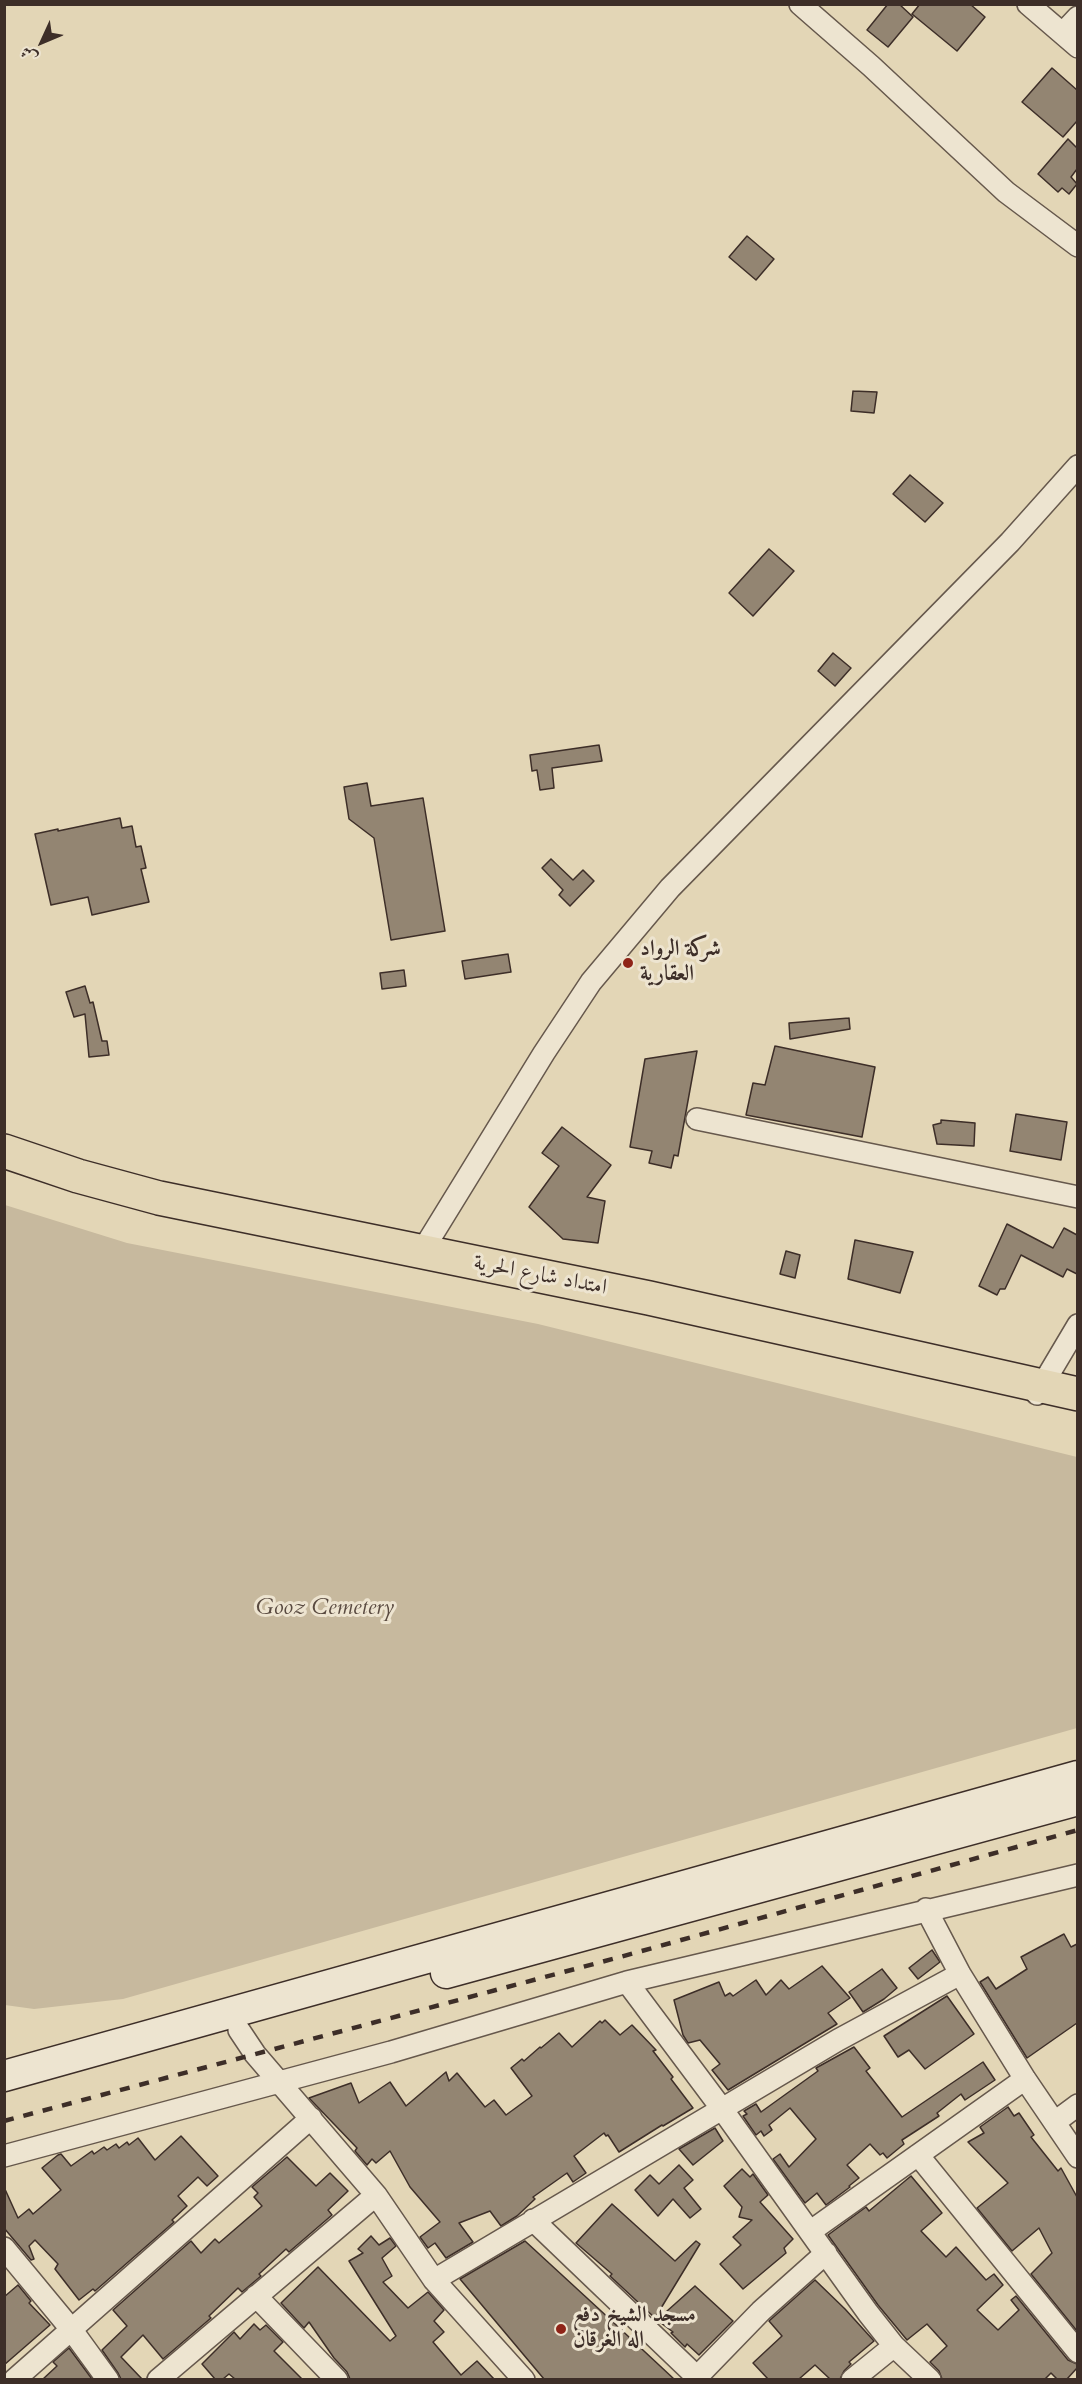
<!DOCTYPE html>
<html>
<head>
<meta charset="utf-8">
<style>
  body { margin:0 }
  #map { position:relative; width:1082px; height:2384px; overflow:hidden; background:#e3d6b6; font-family:Cardo,Amiri,serif }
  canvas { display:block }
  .frame { position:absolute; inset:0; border:6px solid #3d2e28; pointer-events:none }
  .north { position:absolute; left:12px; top:12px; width:60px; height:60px; -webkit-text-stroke:4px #ede4d0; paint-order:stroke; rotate:226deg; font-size:16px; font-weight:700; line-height:24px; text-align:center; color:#3d2e28 }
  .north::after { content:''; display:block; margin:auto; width:21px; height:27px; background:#3d2e28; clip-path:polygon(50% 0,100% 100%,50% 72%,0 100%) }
</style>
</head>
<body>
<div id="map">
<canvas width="1082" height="2384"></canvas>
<div class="frame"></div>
<div class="north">ش</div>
</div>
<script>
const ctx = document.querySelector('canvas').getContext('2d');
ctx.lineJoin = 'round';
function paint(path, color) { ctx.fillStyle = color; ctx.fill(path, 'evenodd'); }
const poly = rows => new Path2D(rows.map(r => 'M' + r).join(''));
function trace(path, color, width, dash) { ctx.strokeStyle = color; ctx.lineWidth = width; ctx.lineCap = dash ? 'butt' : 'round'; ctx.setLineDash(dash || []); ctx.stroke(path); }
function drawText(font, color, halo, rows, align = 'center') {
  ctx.font = font + ' Cardo,Amiri,serif'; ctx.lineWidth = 6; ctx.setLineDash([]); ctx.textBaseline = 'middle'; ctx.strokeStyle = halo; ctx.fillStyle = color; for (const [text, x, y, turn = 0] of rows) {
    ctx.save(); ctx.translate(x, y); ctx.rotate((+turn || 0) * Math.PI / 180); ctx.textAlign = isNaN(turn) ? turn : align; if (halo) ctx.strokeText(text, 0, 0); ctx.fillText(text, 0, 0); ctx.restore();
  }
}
paint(poly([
  [5,1205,127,1243,538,1324,1077,1457,1077,1728,123,1999,34,2009,5,2005]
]), '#c7b99e');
const building = poly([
  [888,4,899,4,913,17,888,47,867,30,888,4],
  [920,4,970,4,985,17,957,51,912,14,920,4],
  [1052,68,1077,90,1077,121,1063,137,1022,102,1052,68],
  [1068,139,1077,148,1077,169,1071,177,1077,184,1069,194,1062,188,1058,192,1038,174,1068,139],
  [747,236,774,259,756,280,729,257,747,236],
  [853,391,877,392,874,413,851,411,853,391],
  [910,475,943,503,925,522,893,494,910,475],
  [769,549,794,571,753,616,729,593,769,549],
  [833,653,851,668,835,686,818,671,833,653],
  [599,745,602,761,552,768,554,788,540,790,537,770,532,771,530,755,599,745],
  [367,783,371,806,423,798,445,931,391,940,374,838,349,819,344,787,367,783],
  [120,818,122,828,132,826,136,847,141,846,146,868,141,869,149,902,92,915,88,897,51,905,35,834,58,829,58,831,120,818],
  [551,859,573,880,583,870,594,881,570,906,559,895,563,890,542,868,551,859],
  [508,954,511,972,465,979,462,961,508,954],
  [404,970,406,986,382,989,380,973,404,970],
  [85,986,90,1003,93,1002,102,1041,107,1041,109,1055,89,1057,85,1014,74,1017,66,992,85,986],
  [849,1018,850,1029,790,1039,789,1023,849,1018],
  [775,1046,875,1067,862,1137,746,1115,753,1083,765,1085,775,1046],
  [697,1051,678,1156,674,1155,671,1168,649,1163,652,1151,630,1147,645,1059,697,1051],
  [1016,1114,1067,1122,1061,1160,1010,1151,1016,1114],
  [941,1120,975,1123,974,1146,937,1144,933,1125,941,1123,941,1120],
  [562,1127,611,1165,587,1197,605,1201,598,1243,563,1239,529,1207,559,1166,542,1153,562,1127],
  [1007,1224,1053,1248,1064,1228,1077,1235,1077,1274,1067,1269,1063,1277,1021,1255,1005,1289,1000,1289,997,1295,979,1286,1007,1224],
  [855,1240,913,1252,900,1293,848,1279,855,1240],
  [786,1251,800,1255,795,1278,780,1274,786,1251],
  [1064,1934,1071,1947,1077,1944,1077,2023,1027,2058,980,1982,988,1977,996,1989,1027,1969,1021,1957,1064,1934],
  [932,1950,940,1962,918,1979,909,1968,932,1950],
  [822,1966,850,1998,828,2013,837,2024,728,2090,712,2070,720,2064,700,2040,688,2043,683,2035,674,2000,719,1982,725,1996,730,1993,733,1996,756,1980,766,1995,781,1980,789,1989,822,1966],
  [882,1969,897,1988,884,1999,863,2012,849,1992,882,1969],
  [947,1996,974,2034,925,2069,909,2050,898,2057,884,2036,947,1996],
  [605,2020,620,2035,632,2025,656,2050,653,2051,673,2077,671,2079,693,2108,663,2126,662,2125,619,2152,608,2135,606,2136,604,2133,574,2156,586,2173,573,2182,567,2173,533,2197,535,2199,517,2216,501,2226,490,2211,459,2223,473,2242,446,2258,435,2243,428,2248,420,2237,440,2222,410,2187,390,2151,376,2163,372,2159,367,2165,355,2151,357,2148,309,2098,351,2083,359,2103,390,2082,406,2106,446,2072,449,2081,457,2073,485,2107,494,2100,506,2115,532,2096,511,2068,522,2059,524,2061,540,2047,541,2048,559,2033,572,2047,600,2021,602,2023,605,2020],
  [854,2047,870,2068,866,2071,902,2117,983,2062,995,2080,965,2100,961,2094,937,2113,939,2116,902,2140,904,2144,887,2158,883,2153,880,2155,870,2144,847,2165,859,2178,849,2186,850,2187,826,2205,817,2193,805,2203,773,2159,780,2154,789,2167,816,2139,790,2108,769,2125,772,2130,764,2136,761,2131,756,2135,743,2116,747,2114,744,2111,756,2104,761,2112,818,2071,816,2068,854,2047],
  [1008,2107,1014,2116,1019,2113,1034,2135,1031,2137,1058,2171,1061,2168,1077,2197,1077,2331,1031,2274,1052,2253,1039,2228,1012,2251,977,2208,1008,2183,968,2142,984,2133,980,2127,1008,2107],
  [715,2128,723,2141,693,2165,679,2149,715,2128],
  [181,2136,218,2176,207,2186,198,2177,178,2196,187,2206,172,2220,174,2222,95,2291,93,2289,79,2300,55,2269,58,2264,35,2240,29,2246,34,2259,31,2260,4,2228,4,2187,18,2218,29,2209,33,2214,61,2190,42,2168,58,2155,61,2154,71,2166,92,2151,94,2154,104,2147,107,2150,116,2144,119,2148,127,2142,129,2145,138,2138,155,2160,181,2136],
  [287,2157,316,2186,330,2173,348,2191,328,2210,332,2215,289,2252,286,2249,259,2274,261,2276,242,2292,238,2288,209,2316,211,2318,163,2359,143,2335,121,2357,142,2379,121,2379,118,2373,102,2350,127,2326,113,2310,191,2241,201,2253,215,2239,219,2243,262,2206,254,2197,258,2193,252,2187,287,2157],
  [679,2165,693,2180,684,2188,701,2209,690,2218,673,2199,658,2216,635,2190,650,2175,659,2184,679,2165],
  [742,2169,750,2177,753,2174,768,2195,760,2202,793,2239,784,2248,786,2253,743,2289,720,2264,741,2245,733,2237,752,2220,739,2217,742,2207,724,2186,742,2169],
  [911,2176,942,2213,921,2231,946,2257,956,2247,986,2280,994,2274,1003,2285,977,2310,998,2330,1019,2310,1011,2300,1016,2296,1068,2360,1077,2364,1077,2368,1067,2379,1057,2379,1051,2373,1045,2379,942,2379,939,2371,930,2362,947,2346,927,2324,907,2340,878,2305,828,2235,866,2207,869,2211,911,2176],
  [612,2204,675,2261,696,2241,700,2244,655,2318,610,2276,612,2274,576,2243,612,2204],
  [371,2236,379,2245,390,2238,396,2246,382,2258,392,2276,383,2282,408,2308,428,2292,444,2310,434,2321,444,2332,433,2342,461,2375,477,2361,494,2379,350,2379,347,2372,334,2358,309,2322,304,2328,281,2303,318,2267,390,2341,396,2336,349,2261,363,2253,358,2249,371,2236],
  [525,2241,600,2310,674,2379,544,2379,460,2279,525,2241],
  [815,2280,845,2309,874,2341,849,2362,851,2364,844,2371,840,2379,830,2379,815,2365,799,2379,768,2379,753,2363,782,2336,769,2321,815,2280],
  [18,2285,31,2301,29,2303,50,2325,4,2365,4,2297,18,2285],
  [695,2286,733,2321,699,2355,687,2344,685,2347,671,2333,673,2332,657,2320,695,2286],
  [254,2324,260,2330,266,2325,283,2342,274,2351,302,2379,235,2379,229,2374,223,2379,215,2379,202,2364,234,2332,240,2339,254,2324],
  [69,2348,92,2379,43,2379,57,2366,53,2362,69,2348]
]);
paint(building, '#938572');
trace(building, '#3d2e28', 1.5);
const street = poly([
  [800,4,871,66,1006,192,1078,246],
  [1028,4,1078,47],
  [1063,33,1078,17],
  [697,1119,1078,1197],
  [421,1253,544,1053,591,982,670,888,1010,542,1078,466],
  [1037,1394,1078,1325],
  [926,1909,960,1974,1025,2079,1078,2157],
  [627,1982,722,2109,868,2313,894,2346,930,2380],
  [239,2030,255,2054,376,2195,434,2280,524,2380],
  [1055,2122,1078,2105],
  [918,2155,1078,2352],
  [4,2156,391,2052,627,1982,1078,1875],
  [533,2220,697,2377],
  [811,2231,1025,2079],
  [4,2248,71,2329,108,2380],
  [434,2280,838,2040,960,1974],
  [256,2296,337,2380],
  [14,2380,311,2118],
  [158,2380,376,2195],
  [694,2380,761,2311,826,2253],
  [852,2380,894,2346]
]);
const secondary = poly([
  [446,1973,1078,1800],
  [4,2076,1078,1776]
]);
const primary = poly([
  [4,1151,78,1176,159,1198,649,1298,1078,1394]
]);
trace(street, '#66584c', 24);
trace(secondary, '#3d2e28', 33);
trace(primary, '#3d2e28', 36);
trace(street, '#ede4d0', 21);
trace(secondary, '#ede4d0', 30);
trace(primary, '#e3d6b6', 33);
trace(poly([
  [4,2121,620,1957,1078,1830]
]), '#3d2e28', 4.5, [10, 10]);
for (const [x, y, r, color] of [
  [628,963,6,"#8f2418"],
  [561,2329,6,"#8f2418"]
]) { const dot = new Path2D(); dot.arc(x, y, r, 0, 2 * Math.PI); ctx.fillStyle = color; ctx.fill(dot); trace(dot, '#ede4d0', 2); }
drawText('bold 22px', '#3d2e28', '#ede4d0', [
  ["شركة الرواد",640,950],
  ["العقارية",640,975],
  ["مسجد الشيخ دفع",573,2316],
  ["اله الغرقان",573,2341]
], 'left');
drawText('22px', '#3d2e28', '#ede4d0', [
  ["امتداد شارع الحرية",540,1276,11]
]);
drawText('italic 22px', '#594a40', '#ede4d0', [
  ["Gooz Cemetery",325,1609]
]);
</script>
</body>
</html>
